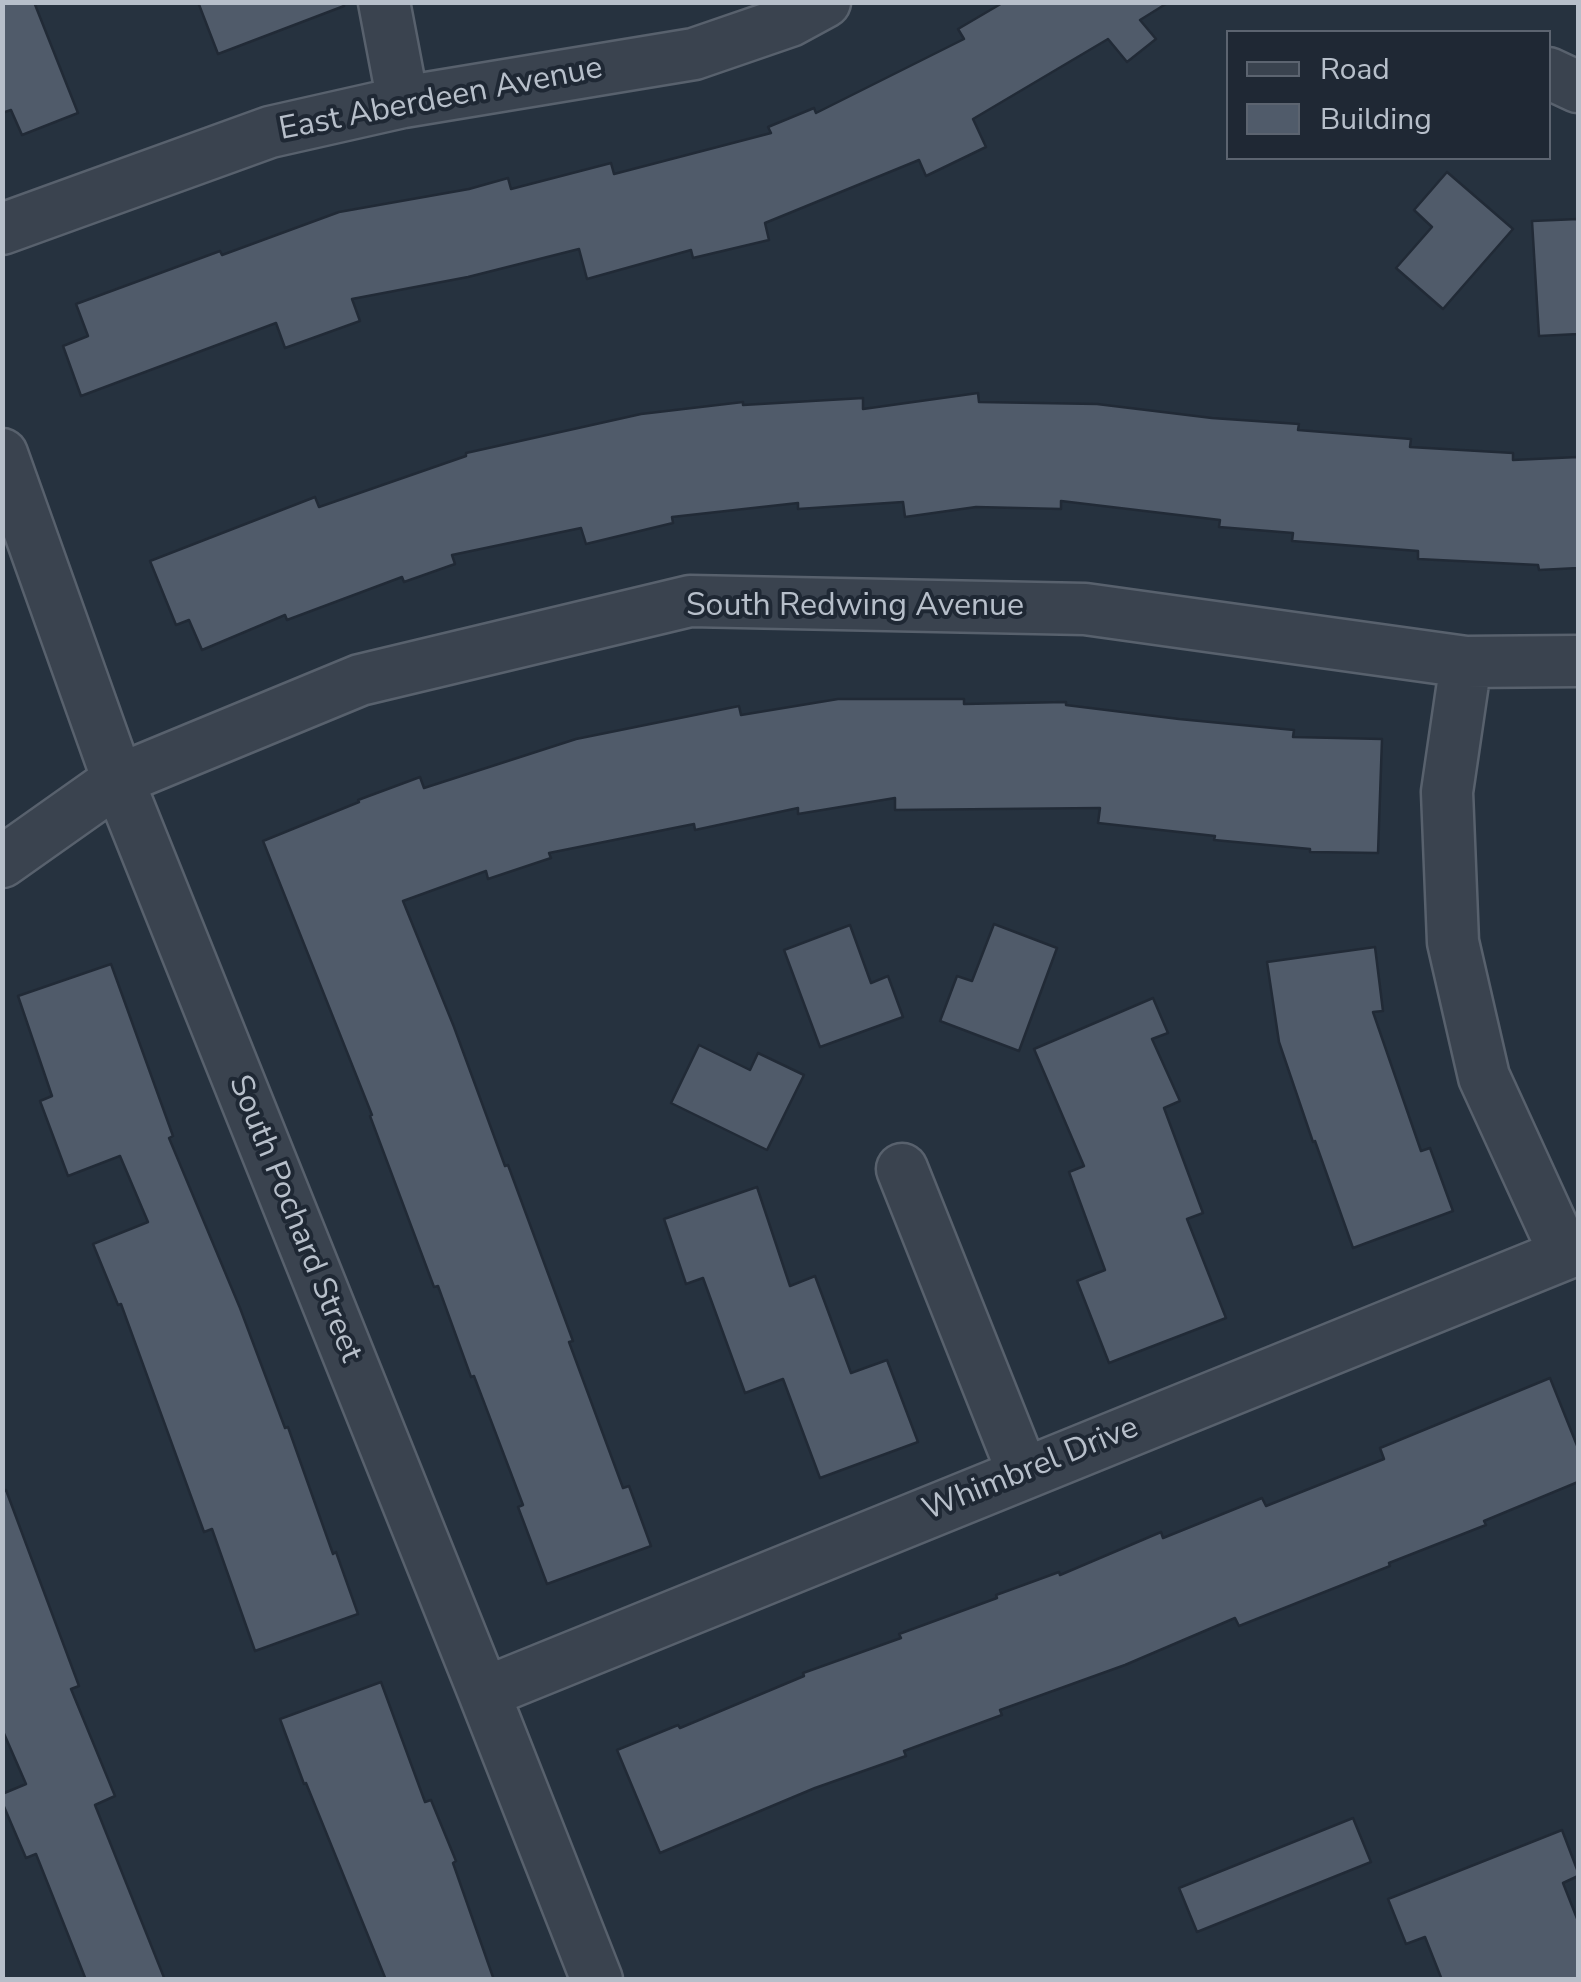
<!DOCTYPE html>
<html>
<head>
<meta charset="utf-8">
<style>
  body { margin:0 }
  #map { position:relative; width:1581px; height:1982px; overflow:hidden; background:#26323f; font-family:"Nunito Sans",sans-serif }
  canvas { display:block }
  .frame { position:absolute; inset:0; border:5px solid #b7bfca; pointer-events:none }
  .legend { position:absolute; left:1226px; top:30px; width:325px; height:130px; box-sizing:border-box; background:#1f2834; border:2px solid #5c6470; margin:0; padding:12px 18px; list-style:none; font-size:30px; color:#b7bfca }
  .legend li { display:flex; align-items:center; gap:20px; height:50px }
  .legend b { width:50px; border:2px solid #5c6470 }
</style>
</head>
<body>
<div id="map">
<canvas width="1581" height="1982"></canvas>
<div class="frame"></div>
<ul class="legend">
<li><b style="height:12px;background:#3a434f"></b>Road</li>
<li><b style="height:28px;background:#505b6a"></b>Building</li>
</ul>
</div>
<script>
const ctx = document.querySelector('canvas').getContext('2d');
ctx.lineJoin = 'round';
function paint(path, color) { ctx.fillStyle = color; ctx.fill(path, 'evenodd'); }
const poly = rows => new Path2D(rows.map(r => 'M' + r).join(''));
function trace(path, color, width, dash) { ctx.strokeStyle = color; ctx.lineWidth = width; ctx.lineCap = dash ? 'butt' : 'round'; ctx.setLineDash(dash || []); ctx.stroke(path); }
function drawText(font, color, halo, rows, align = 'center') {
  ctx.font = font + ' "Nunito Sans",sans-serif'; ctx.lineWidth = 8; ctx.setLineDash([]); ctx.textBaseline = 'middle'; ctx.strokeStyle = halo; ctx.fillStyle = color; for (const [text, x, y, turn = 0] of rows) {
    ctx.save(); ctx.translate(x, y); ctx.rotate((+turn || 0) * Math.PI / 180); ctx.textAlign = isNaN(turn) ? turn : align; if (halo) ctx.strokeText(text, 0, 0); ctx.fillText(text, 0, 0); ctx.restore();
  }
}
const building = poly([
  [2,2,34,2,78,113,22,135,11,110,2,113,2,2],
  [198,2,343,2,344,6,218,54,198,2],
  [1004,2,1169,2,1140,20,1156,39,1127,62,1108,39,973,119,986,147,926,176,919,160,765,223,769,240,693,258,691,250,587,279,579,249,468,277,352,299,360,321,285,348,276,323,81,396,63,346,88,336,76,304,220,251,222,255,339,212,469,189,508,178,511,189,611,163,614,174,771,133,768,127,814,108,816,113,964,39,958,29,1004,2],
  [1447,172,1513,229,1443,309,1396,268,1432,227,1414,210,1447,172],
  [1578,219,1578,334,1539,336,1532,221,1578,219],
  [978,393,979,402,1097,404,1212,418,1299,424,1298,430,1411,439,1410,447,1513,453,1513,460,1578,457,1578,568,1539,570,1538,565,1418,559,1418,551,1292,541,1293,533,1219,527,1220,520,1061,501,1061,509,976,507,905,517,903,502,798,509,798,503,672,517,673,523,586,544,581,528,452,555,455,564,404,582,402,577,287,620,285,615,202,650,189,620,176,625,150,561,315,497,319,507,466,456,466,453,641,414,743,402,743,405,863,398,863,409,978,393],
  [838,699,964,699,964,704,1066,702,1066,705,1179,719,1294,730,1293,737,1382,739,1378,853,1310,852,1310,849,1214,840,1215,836,1098,823,1100,808,895,810,895,798,798,814,798,808,695,830,694,824,549,853,551,858,488,879,486,871,403,901,454,1027,505,1166,508,1165,573,1341,569,1342,623,1488,629,1486,651,1546,547,1584,518,1507,523,1505,474,1376,471,1377,438,1286,434,1287,370,1116,372,1115,263,841,359,802,358,800,420,777,424,788,576,739,739,706,741,715,838,699],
  [994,924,1057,948,1019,1051,940,1021,957,976,972,981,994,924],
  [850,925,871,983,888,976,903,1017,820,1047,784,950,850,925],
  [1375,947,1383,1011,1373,1012,1421,1151,1430,1148,1453,1211,1353,1248,1315,1141,1313,1142,1279,1042,1267,962,1375,947],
  [111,964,173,1136,169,1138,240,1308,285,1428,288,1427,333,1554,336,1552,358,1614,255,1651,212,1529,204,1532,121,1304,118,1305,93,1244,148,1222,120,1156,68,1176,40,1101,52,1096,18,996,111,964],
  [1153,998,1168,1033,1152,1039,1180,1101,1164,1108,1203,1213,1187,1219,1226,1318,1109,1363,1077,1281,1105,1270,1069,1172,1084,1166,1034,1049,1153,998],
  [699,1045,750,1070,758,1053,804,1075,767,1150,671,1103,699,1045],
  [757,1187,790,1286,815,1276,851,1373,887,1360,918,1442,820,1478,783,1379,745,1393,703,1278,686,1284,664,1219,757,1187],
  [1550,1378,1578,1448,1578,1482,1484,1521,1486,1525,1389,1563,1390,1566,1239,1626,1235,1618,1125,1665,1000,1710,1002,1715,904,1751,906,1756,815,1788,660,1853,617,1750,678,1725,680,1728,804,1676,803,1673,901,1638,899,1634,997,1598,996,1595,1059,1572,1060,1575,1161,1532,1163,1538,1262,1498,1266,1506,1384,1459,1380,1448,1550,1378],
  [6,1490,79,1686,71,1689,115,1796,95,1805,165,1980,86,1980,36,1854,26,1858,2,1802,2,1794,26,1784,2,1729,2,1491,6,1490],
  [381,1682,425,1802,431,1800,456,1861,453,1863,494,1980,386,1980,306,1783,304,1784,280,1719,381,1682],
  [1353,1818,1371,1862,1197,1932,1179,1888,1353,1818],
  [1562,1830,1578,1872,1578,1876,1563,1883,1578,1921,1578,1980,1442,1980,1425,1937,1406,1944,1388,1899,1562,1830]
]);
paint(building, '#505b6a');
trace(building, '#212a36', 2.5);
const street = poly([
  [384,2,403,102],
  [1548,73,1578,87],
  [2,229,270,132,403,102,694,54,790,21,825,2],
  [2,454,118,780,484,1693,597,1980],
  [1466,662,1447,792,1453,942,1484,1077,1565,1254],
  [2,862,118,780,360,680,690,601,1085,609,1466,662,1578,661],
  [902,1169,1023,1473],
  [484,1693,1578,1249]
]);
trace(street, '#58616d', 55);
trace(street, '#3a434f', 50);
drawText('32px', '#b7bfca', '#1f2834', [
  ["East Aberdeen Avenue",441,100,-11],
  ["South Redwing Avenue",855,607],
  ["South Pochard Street",294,1219,68],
  ["Whimbrel Drive",1031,1470,-22]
]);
</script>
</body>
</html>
